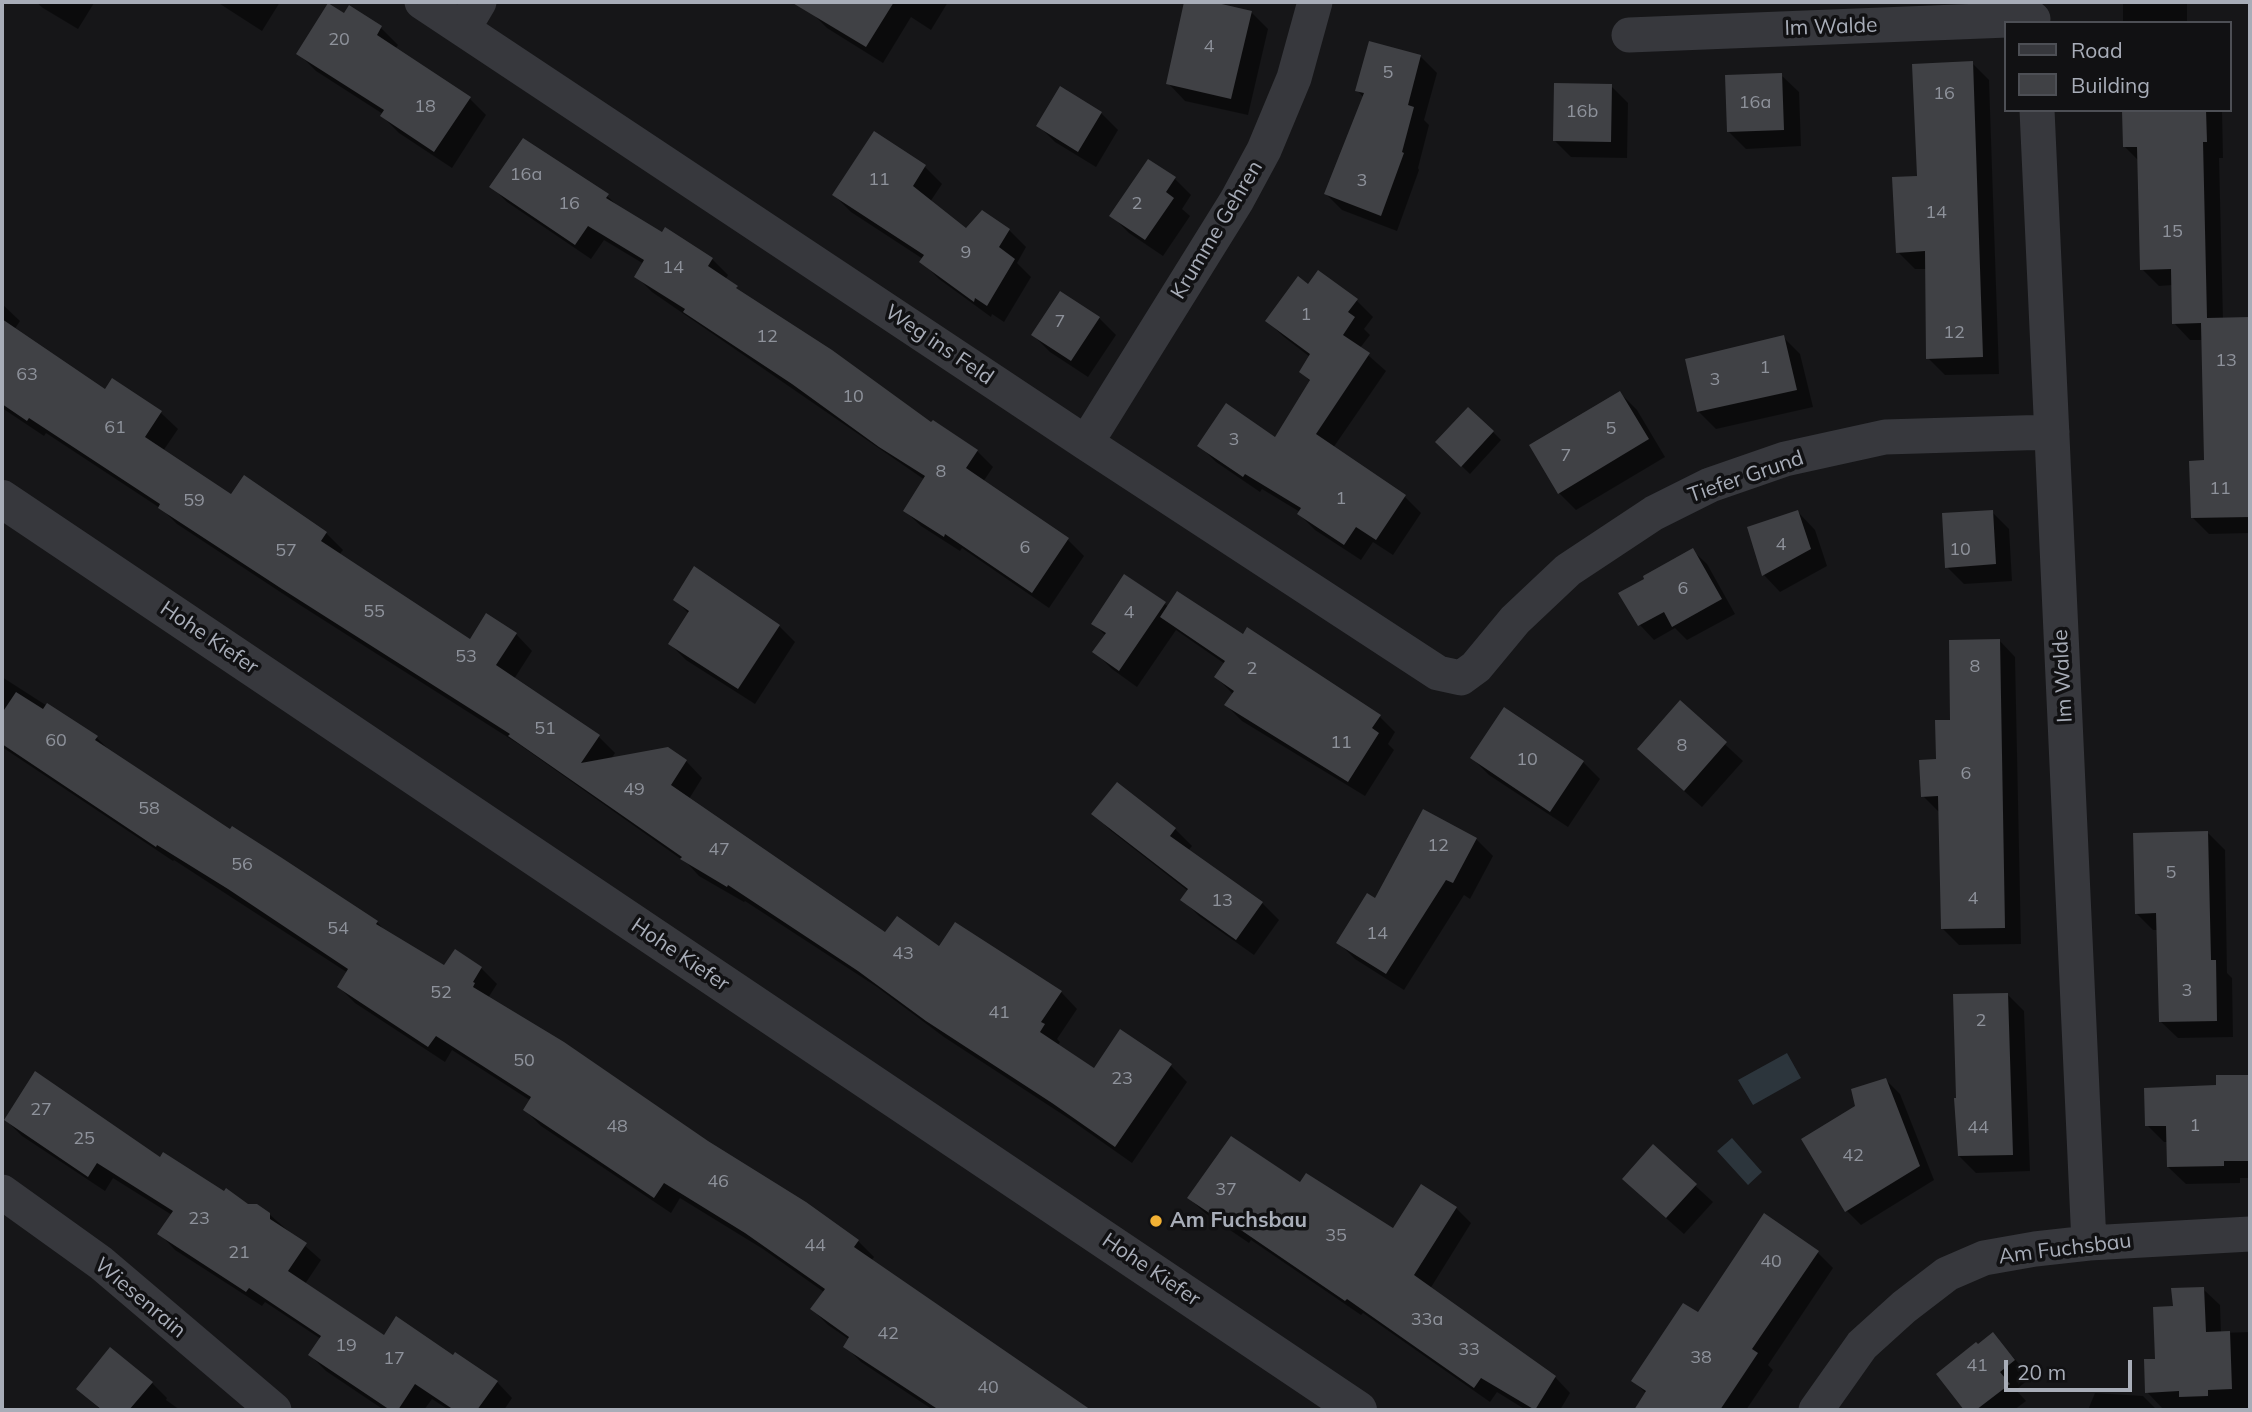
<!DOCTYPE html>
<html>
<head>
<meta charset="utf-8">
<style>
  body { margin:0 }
  #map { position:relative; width:2252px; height:1412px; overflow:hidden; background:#161618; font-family:Mulish,sans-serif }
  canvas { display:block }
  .frame { position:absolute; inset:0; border:4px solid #a8adb8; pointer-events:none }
  .legend { position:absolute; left:2004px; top:21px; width:228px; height:91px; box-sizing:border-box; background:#111113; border:2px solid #4d4f55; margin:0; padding:9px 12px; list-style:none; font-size:21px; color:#a8adb8 }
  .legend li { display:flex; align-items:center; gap:14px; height:35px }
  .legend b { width:35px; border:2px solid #4d4f55 }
  .scale { position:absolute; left:2004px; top:1360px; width:128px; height:32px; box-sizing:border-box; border:4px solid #a8adb8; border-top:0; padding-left:9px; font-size:21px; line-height:24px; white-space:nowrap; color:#a8adb8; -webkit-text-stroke:5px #111113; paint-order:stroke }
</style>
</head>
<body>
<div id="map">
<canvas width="2252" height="1412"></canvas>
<div class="frame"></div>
<ul class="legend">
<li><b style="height:9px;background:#37383d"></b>Road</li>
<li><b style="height:19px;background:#404145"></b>Building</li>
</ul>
<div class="scale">20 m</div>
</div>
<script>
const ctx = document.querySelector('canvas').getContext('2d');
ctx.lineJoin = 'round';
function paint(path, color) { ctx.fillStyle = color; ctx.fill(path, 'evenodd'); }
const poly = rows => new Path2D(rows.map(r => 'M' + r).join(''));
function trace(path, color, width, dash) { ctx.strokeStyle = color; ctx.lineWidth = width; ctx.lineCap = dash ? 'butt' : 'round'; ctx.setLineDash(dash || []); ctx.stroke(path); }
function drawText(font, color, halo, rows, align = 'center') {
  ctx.font = font + ' Mulish,sans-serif'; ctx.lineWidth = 7; ctx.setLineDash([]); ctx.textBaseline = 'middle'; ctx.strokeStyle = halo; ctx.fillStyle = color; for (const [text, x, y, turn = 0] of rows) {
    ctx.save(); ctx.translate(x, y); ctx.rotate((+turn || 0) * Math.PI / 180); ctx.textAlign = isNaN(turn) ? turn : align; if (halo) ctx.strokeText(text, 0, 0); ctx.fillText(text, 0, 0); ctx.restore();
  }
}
paint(poly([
  [1787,1053,1801,1078,1753,1105,1738,1080],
  [1732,1138,1762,1172,1748,1185,1717,1151]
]), '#2c353c');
paint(poly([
  [36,2,93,2,94,3,78,29,43,8],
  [217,2,280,2,262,31],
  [816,2,948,2,931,30,911,17,883,63,827,28,810,11],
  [1186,2,1206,2,1251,12,1268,29,1248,115,1185,101,1168,83],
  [2123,2,2187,2,2187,23,2123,23],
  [349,8,381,28,398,45,395,49,469,98,486,115,452,168,399,133,382,116,383,114,316,71,299,54,344,15],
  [1420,56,1437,73,1424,120,1429,125,1418,168,1419,170,1397,231,1342,210,1326,194,1364,98,1357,90],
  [1972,63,1989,80,1999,374,1945,375,1928,358,1927,269,1915,269,1898,252,1919,178],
  [1781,75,1799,92,1801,146,1746,149,1729,132],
  [1611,86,1628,103,1627,158,1571,157,1554,140],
  [2124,110,2222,110,2223,158,2219,158,2223,320,2250,319,2250,533,2209,534,2192,517,2206,462,2203,340,2190,340,2174,323,2173,285,2159,286,2142,269,2139,161,2125,147],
  [1101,113,1118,130,1096,167,1055,142,1038,125],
  [874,133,925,167,942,184,930,202,966,231,1009,230,1026,247,1017,263,1031,277,1004,322,992,314,991,317,939,279,922,262,923,259,851,212,834,195],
  [1174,178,1191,195,1182,209,1190,216,1163,256,1129,233,1112,216],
  [491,186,607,196,621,209,662,234,712,259,728,275,725,280,746,296,932,425,977,451,993,467,983,482,1068,540,1084,556,1049,608,962,548,960,551,921,526,905,511,925,480,652,292,636,276,644,264,604,240,591,259,507,202],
  [1309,286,1357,301,1373,317,1364,329,1370,335,1360,348,1386,371,1333,448,1405,497,1421,513,1393,555,1373,542,1361,560,1315,530,1299,514,1300,512,1262,489,1260,492,1216,462,1199,445,1276,439,1311,382,1301,372,1310,357,1284,337,1267,321],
  [1060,293,1099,318,1116,335,1088,377,1050,352,1033,335],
  [2,304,20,321,14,330,106,391,113,381,161,413,178,429,163,451,231,497,244,478,326,533,343,550,339,555,470,641,516,634,532,651,514,679,599,737,615,753,611,759,686,761,702,778,689,799,886,935,940,948,1061,992,1077,1009,1057,1039,1060,1042,1058,1045,1094,1070,1170,1065,1187,1082,1132,1163,1071,1120,944,1037,877,987,745,901,744,902,699,876,688,864,520,745,300,605,177,524,163,510,46,433,44,436,2,408],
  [1783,337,1800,354,1813,407,1716,429,1699,412,1687,360],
  [1620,393,1637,410,1665,457,1576,510,1559,493],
  [1493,432,1501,440,1470,474,1445,450],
  [1798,512,1815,530,1827,566,1780,592,1764,575],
  [1992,512,2009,529,2012,581,1964,584,1947,567],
  [1692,550,1707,564,1735,614,1687,640,1675,628,1654,640,1640,625,1621,594],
  [1125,577,1169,607,1243,637,1380,717,1395,732,1388,744,1394,750,1365,796,1242,721,1226,705,1233,694,1216,677,1225,664,1176,630,1137,687,1112,669,1095,652,1106,636,1094,624],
  [675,599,779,626,795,642,755,704,686,660,670,644,689,614],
  [1999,640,2015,657,2021,944,1959,945,1943,929,1940,813,1923,796,1938,761],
  [2,677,97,738,114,755,230,832,377,922,387,933,444,967,456,951,481,968,497,984,488,998,858,1241,874,1257,871,1261,1088,1410,933,1410,861,1362,845,1346,850,1340,828,1325,812,1309,824,1292,763,1249,680,1198,671,1213,541,1126,525,1110,531,1101,452,1050,445,1062,355,1003,339,987,348,973,174,860,173,861,2,747],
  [1680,703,1743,761,1702,807,1656,766],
  [1472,758,1583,762,1600,779,1568,827,1489,775],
  [1117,784,1175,829,1192,846,1188,851,1262,903,1279,920,1254,955,1199,916,1182,899,1188,891,1110,830,1093,813],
  [2208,833,2225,850,2227,973,2232,978,2233,1037,2178,1038,2160,1021,2158,930,2153,930,2136,913],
  [1476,839,1493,856,1470,899,1464,895,1404,990,1355,959,1338,942,1375,900],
  [2007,994,2024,1011,2030,1171,1976,1173,1959,1156],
  [2250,1076,2250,1178,2240,1178,2240,1183,2186,1184,2168,1167,2168,1142,2164,1142,2147,1125,2218,1087,2217,1077],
  [1886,1080,1900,1094,1934,1180,1861,1225,1847,1211,1804,1139,1857,1107],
  [6,1120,161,1159,247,1206,269,1214,321,1260,305,1284,385,1337,454,1357,497,1382,512,1398,504,1410,449,1410,432,1399,424,1410,384,1410,326,1371,310,1355,321,1339,265,1302,262,1306,175,1250,160,1234,172,1215,113,1178,105,1191,22,1136],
  [1653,1147,1713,1202,1684,1234,1641,1196],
  [1301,1185,1393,1231,1456,1208,1471,1223,1430,1289,1555,1377,1570,1393,1560,1410,1526,1410,1497,1392,1490,1402,1363,1313,1361,1315,1251,1240,1249,1243,1205,1213,1189,1198],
  [1817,1252,1833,1268,1768,1365,1773,1370,1746,1410,1648,1410,1641,1403,1647,1394,1633,1381,1698,1315],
  [2203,1289,2220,1305,2221,1333,2250,1332,2250,1410,2163,1409,2147,1392,2174,1308],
  [1993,1335,2031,1377,2016,1390,2026,1401,2014,1410,1967,1410,1938,1375],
  [152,1383,167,1398,166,1400,180,1410,101,1410,78,1389],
  [2095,1393,2143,1396,2157,1410,2088,1410]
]), '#0007');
paint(poly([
  [791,2,894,2,866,47],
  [1184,2,1213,2,1252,11,1231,99,1166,84],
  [328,3,344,13,349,5,382,26,377,35,471,97,434,152,380,116,384,110,296,54],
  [1369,41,1421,55,1408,105,1414,107,1402,152,1404,153,1381,216,1324,194,1364,93,1355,91],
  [1973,61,1983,357,1926,359,1925,251,1896,253,1892,177,1917,176,1912,64],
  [1782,73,1784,130,1727,132,1725,75],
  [1554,83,1612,84,1611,142,1553,141],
  [1060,86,1102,112,1078,152,1036,126],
  [2122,110,2206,110,2207,142,2203,142,2207,318,2250,317,2250,517,2191,518,2189,461,2204,460,2201,323,2172,324,2171,269,2140,270,2137,147,2123,147],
  [874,131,926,165,913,186,966,228,982,210,1010,229,999,247,1015,259,987,306,975,298,974,302,919,262,924,255,832,195],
  [523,138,609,194,606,198,662,232,665,227,713,258,708,266,738,286,736,288,832,350,931,422,933,420,978,450,966,468,1069,538,1032,593,945,534,944,537,903,511,925,476,879,447,792,384,683,312,685,309,634,277,644,260,588,226,575,245,489,187],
  [1148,159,1176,177,1166,192,1174,198,1145,240,1109,216],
  [1318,270,1358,299,1348,312,1355,317,1343,335,1370,353,1316,434,1406,495,1376,540,1356,527,1344,545,1297,514,1301,508,1245,474,1243,477,1197,446,1226,403,1275,437,1310,380,1299,372,1310,354,1265,321,1298,276,1308,284],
  [1060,291,1100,317,1071,361,1031,335],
  [2,319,105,389,112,378,162,411,145,437,231,494,244,475,327,532,321,541,470,639,486,613,517,633,496,665,600,735,581,763,668,747,687,760,671,785,885,932,897,916,939,946,955,922,1062,991,1041,1022,1045,1024,1040,1032,1094,1068,1120,1029,1172,1064,1115,1147,1052,1103,926,1021,858,971,728,885,727,887,680,859,682,857,508,736,510,734,282,589,158,508,160,504,29,418,27,421,2,404],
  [1784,335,1797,390,1697,412,1685,359],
  [1620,391,1649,439,1558,494,1529,445],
  [1468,407,1494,431,1461,467,1435,442],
  [1798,510,1811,549,1762,576,1747,527],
  [1993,510,1996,564,1945,568,1942,513],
  [1693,548,1722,599,1672,627,1664,612,1638,626,1618,593,1644,579,1643,576],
  [694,566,780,625,738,689,668,644,689,611,673,600],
  [1124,574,1166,602,1119,671,1092,652,1106,633,1091,624],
  [1177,591,1243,634,1247,627,1381,715,1372,728,1379,733,1348,782,1224,705,1234,691,1214,677,1225,661,1160,617],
  [2000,639,2005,928,1941,929,1938,796,1921,797,1919,760,1936,759,1935,720,1950,720,1949,640],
  [16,692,43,709,47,703,98,736,95,740,230,829,232,826,282,858,378,921,376,924,444,965,455,949,482,967,473,982,475,983,473,987,564,1042,708,1141,806,1202,859,1240,854,1247,1091,1410,939,1410,843,1347,849,1337,810,1309,825,1289,745,1233,664,1183,654,1198,523,1110,531,1097,436,1036,428,1047,337,987,348,969,228,889,157,845,156,847,2,744,2,713],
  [1680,700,1727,742,1684,791,1637,749],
  [1504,707,1584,761,1550,812,1470,758],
  [1117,782,1176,828,1170,836,1263,902,1236,940,1180,900,1188,889,1091,814],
  [1423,809,1477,838,1453,883,1446,880,1386,974,1336,943,1367,893,1375,898],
  [2208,831,2211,960,2216,960,2217,1021,2159,1022,2156,913,2135,914,2133,833],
  [2008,993,2013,1155,1958,1156,1954,1098,1956,1098,1953,994],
  [35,1071,160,1157,163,1152,224,1191,226,1188,248,1204,257,1204,270,1213,270,1219,307,1243,288,1271,384,1335,396,1316,453,1355,455,1352,498,1381,477,1410,454,1410,415,1384,398,1410,390,1410,308,1355,321,1336,249,1288,246,1292,157,1234,173,1211,97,1163,88,1177,4,1120],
  [2216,1075,2250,1075,2250,1161,2224,1161,2224,1166,2167,1167,2166,1126,2145,1126,2144,1088,2216,1085],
  [1886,1078,1920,1166,1845,1212,1801,1139,1855,1106,1851,1089],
  [1231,1136,1300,1182,1306,1173,1393,1228,1421,1184,1457,1207,1414,1275,1556,1376,1535,1410,1481,1378,1474,1388,1347,1299,1345,1301,1235,1226,1233,1229,1187,1198],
  [1653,1144,1697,1184,1666,1218,1622,1179],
  [1764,1213,1819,1251,1752,1349,1758,1353,1720,1410,1634,1410,1646,1391,1631,1381,1683,1303,1698,1312],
  [2204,1287,2206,1332,2230,1331,2232,1389,2208,1390,2208,1396,2179,1397,2179,1391,2145,1393,2144,1359,2155,1359,2153,1307,2173,1306,2171,1288],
  [1993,1332,2015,1360,2000,1372,2010,1384,1976,1410,1964,1410,1936,1374,1976,1342,1978,1344],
  [110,1347,153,1382,129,1410,102,1410,76,1389]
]), '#404145');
trace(poly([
  [422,2,1086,443,1438,673,1461,678,1476,667,1515,620,1568,570,1654,513,1710,485,1785,459,1885,437,2052,432],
  [463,29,479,2],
  [1629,35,2033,19],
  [2037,110,2089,1243],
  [1086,443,1237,200,1264,150,1294,78,1315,2],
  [2,1192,101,1263,274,1410],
  [1816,1410,1862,1345,1904,1307,1947,1274,1984,1258,2035,1249,2089,1243,2250,1234]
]), '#37383d', 35);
trace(poly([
  [2,499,1358,1410]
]), '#37383d', 38);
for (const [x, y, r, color] of [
  [1156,1221,7,"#f2b134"]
]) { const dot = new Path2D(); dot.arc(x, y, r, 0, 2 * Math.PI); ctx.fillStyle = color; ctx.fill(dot); trace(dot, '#111113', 2.5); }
drawText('18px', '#8e929b', null, [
  ["20",339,40],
  ["4",1209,47],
  ["5",1388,73],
  ["16",1944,94],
  ["16a",1755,103],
  ["18",425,107],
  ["16b",1582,112],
  ["16a",526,175],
  ["11",879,180],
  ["3",1362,181],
  ["16",569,204],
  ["2",1137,204],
  ["14",1936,213],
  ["15",2172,232],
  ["9",966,253],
  ["14",673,268],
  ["1",1306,315],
  ["7",1060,322],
  ["12",1954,333],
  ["12",767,337],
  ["13",2226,361],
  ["1",1765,368],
  ["63",27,375],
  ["3",1715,380],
  ["10",853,397],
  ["61",115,428],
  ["5",1611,429],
  ["3",1234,440],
  ["7",1566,456],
  ["8",941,472],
  ["11",2220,489],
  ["1",1341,499],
  ["59",194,501],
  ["4",1781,545],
  ["6",1025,548],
  ["10",1960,550],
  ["57",286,551],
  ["6",1683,589],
  ["55",374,612],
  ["4",1129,613],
  ["53",466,657],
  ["8",1975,667],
  ["2",1252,669],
  ["51",545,729],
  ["60",56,741],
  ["11",1341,743],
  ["8",1682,746],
  ["10",1527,760],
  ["6",1966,774],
  ["49",634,790],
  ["58",149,809],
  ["12",1438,846],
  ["47",719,850],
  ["56",242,865],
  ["5",2171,873],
  ["4",1973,899],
  ["13",1222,901],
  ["54",338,929],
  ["14",1377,934],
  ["43",903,954],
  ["3",2187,991],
  ["52",441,993],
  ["41",999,1013],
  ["2",1981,1021],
  ["50",524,1061],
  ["23",1122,1079],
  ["27",41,1110],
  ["1",2195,1126],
  ["48",617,1127],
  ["44",1978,1128],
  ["25",84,1139],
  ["42",1853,1156],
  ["46",718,1182],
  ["37",1226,1190],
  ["23",199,1219],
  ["35",1336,1236],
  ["44",815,1246],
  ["21",239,1253],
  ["40",1771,1262],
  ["33a",1427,1320],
  ["42",888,1334],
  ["19",346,1346],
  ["33",1469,1350],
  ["38",1701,1358],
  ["17",394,1359],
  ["41",1977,1366],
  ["40",988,1388]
]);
drawText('21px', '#a8adb8', '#111113', [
  ["Im Walde",1831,27,-2],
  ["Krumme Gehren",1217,230,-59],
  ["Weg ins Feld",939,345,34],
  ["Tiefer Grund",1746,477,-19],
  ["Hohe Kiefer",209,638,34],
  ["Im Walde",2063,676,-93],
  ["Hohe Kiefer",680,955,34],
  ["Am Fuchsbau",2065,1249,-7],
  ["Hohe Kiefer",1151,1270,34],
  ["Wiesenrain",140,1298,40]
]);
drawText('bold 21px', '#a8adb8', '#111113', [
  ["Am Fuchsbau",1170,1221]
], 'left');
</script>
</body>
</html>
